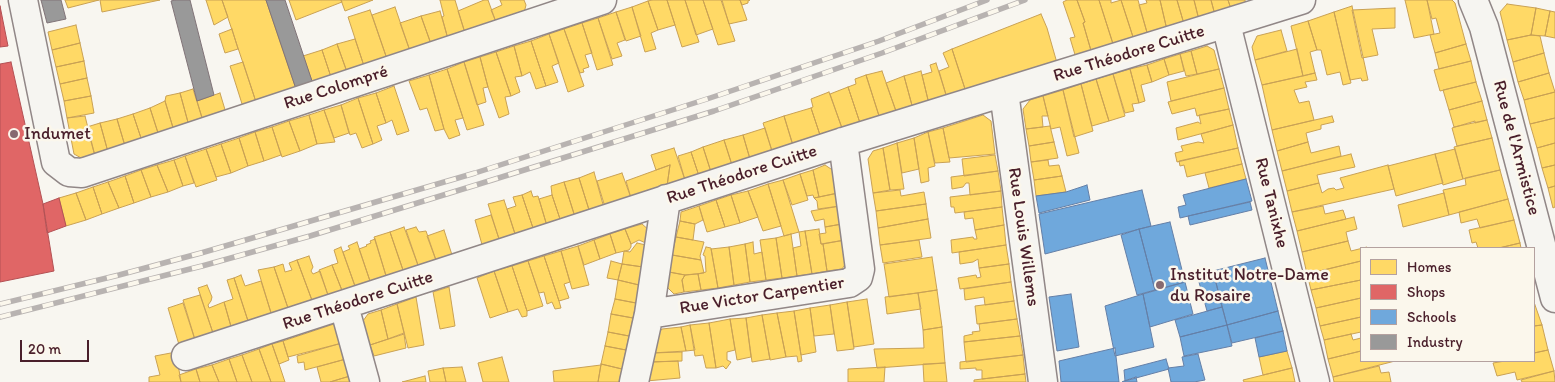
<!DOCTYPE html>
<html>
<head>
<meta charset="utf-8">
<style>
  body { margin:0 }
  #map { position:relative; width:1555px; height:382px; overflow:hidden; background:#f8f6f0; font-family:Itim,sans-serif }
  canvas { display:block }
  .legend { position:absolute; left:1360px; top:247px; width:175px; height:115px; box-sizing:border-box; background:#fbf7ec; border:1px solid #b4a19f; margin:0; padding:6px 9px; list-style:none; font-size:15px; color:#4a1f2b }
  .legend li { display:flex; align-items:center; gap:10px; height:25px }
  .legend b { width:25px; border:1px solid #b4a19f }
  .scale { position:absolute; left:20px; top:340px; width:69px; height:22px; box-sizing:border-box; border:2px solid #4a1f2b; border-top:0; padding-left:6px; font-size:15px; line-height:18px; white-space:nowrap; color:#4a1f2b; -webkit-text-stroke:4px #fbf7ec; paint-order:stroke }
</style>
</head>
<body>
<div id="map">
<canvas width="1555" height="382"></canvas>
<ul class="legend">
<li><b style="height:14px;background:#ffd966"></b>Homes</li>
<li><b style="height:14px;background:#e06666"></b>Shops</li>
<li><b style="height:14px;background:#6fa8dc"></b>Schools</li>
<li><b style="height:14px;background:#999"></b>Industry</li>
</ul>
<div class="scale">20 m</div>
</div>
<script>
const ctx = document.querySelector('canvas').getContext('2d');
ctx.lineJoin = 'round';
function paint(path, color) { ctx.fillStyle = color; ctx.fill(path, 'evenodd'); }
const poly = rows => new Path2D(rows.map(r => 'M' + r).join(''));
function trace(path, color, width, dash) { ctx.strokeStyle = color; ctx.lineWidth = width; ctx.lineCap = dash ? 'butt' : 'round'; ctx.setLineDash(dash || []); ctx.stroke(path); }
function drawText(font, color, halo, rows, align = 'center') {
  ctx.font = font + ' Itim,sans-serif'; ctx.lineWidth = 5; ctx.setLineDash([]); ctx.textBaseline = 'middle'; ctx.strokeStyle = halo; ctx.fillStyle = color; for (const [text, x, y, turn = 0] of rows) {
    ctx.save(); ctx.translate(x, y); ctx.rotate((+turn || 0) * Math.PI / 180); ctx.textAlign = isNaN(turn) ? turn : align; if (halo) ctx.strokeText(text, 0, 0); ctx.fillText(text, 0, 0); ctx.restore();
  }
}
const homes = poly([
  [65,0,99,0,68,8,65,0],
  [100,0,160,0,102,12,100,0],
  [206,0,222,0,228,17,214,25,206,0],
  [222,0,266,0,296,89,256,102,222,0],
  [289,0,341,0,342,2,296,20,289,0],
  [341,0,373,0,345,11,341,0],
  [440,0,455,0,465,33,448,39,442,17,444,16,440,0],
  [484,0,488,0,496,22,465,33,458,11,484,0],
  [500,0,524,0,526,5,524,13,496,22,491,10,502,5,500,0],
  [652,0,667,0,675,25,658,30,648,1,652,0],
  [667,0,685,0,699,42,682,47,667,0],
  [685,0,703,0,713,29,696,35,685,0],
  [703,0,721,0,735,41,718,45,703,0],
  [722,0,740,0,747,20,729,24,722,0],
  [740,0,750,0,748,1,748,3,742,5,740,0],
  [1067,0,1077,0,1085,22,1083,23,1092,54,1076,58,1070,38,1075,37,1063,2,1067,0],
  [1077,0,1099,0,1114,47,1092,54,1083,23,1085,22,1077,0],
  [1099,0,1111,0,1111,3,1121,0,1134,40,1114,47,1099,0],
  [1121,0,1138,0,1148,36,1134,40,1121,0],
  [1146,0,1160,0,1167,30,1148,36,1139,5,1147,3,1146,0],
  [1160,0,1177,0,1184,24,1167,30,1160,0],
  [1177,0,1194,0,1199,20,1184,24,1177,0],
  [1194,0,1211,0,1215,15,1199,20,1194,0],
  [1211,0,1228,0,1231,9,1215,15,1211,0],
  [1228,0,1245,0,1246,5,1231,9,1228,0],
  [1405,0,1427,0,1434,34,1414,38,1405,0],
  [1427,0,1452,0,1455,3,1466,44,1435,53,1430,35,1440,33,1436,18,1432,19,1427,0],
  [648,1,658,30,651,33,656,49,645,52,632,7,648,1],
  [1507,4,1536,8,1531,35,1507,40,1500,12,1507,4],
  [1352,6,1368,80,1362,81,1361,78,1350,80,1334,12,1352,6],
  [395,7,410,51,387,59,372,15,395,7],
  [632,7,641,36,626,41,616,12,632,7],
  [1395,8,1395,28,1372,29,1378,55,1362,58,1352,10,1395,8],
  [1536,8,1550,11,1545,36,1531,35,1536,8],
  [370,10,387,59,364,66,348,17,370,10],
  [440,11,448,39,431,44,421,16,440,11],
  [1550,11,1555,12,1555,38,1545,36,1550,11],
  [616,12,625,40,617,43,622,56,612,59,598,18,616,12],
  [1334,12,1351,83,1343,85,1340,72,1327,75,1321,50,1317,50,1308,21,1334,12],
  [1041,14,1047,28,1057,63,966,92,952,49,1041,14],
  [421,16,431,44,410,51,400,23,421,16],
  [598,18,613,65,597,70,582,23,598,18],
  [1308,21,1317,50,1310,52,1315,73,1303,76,1291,26,1308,21],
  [582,23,592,53,585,55,589,67,583,69,584,72,580,73,564,29,582,23],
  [76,25,80,43,52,50,48,32,76,25],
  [232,29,238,49,225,53,219,34,232,29],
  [564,29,584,86,568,92,549,34,564,29],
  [1281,30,1287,51,1255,60,1252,47,1257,36,1281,30],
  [549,34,559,63,552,66,558,82,546,86,531,41,549,34],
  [1531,35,1540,36,1544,53,1513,62,1507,40,1531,35],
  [355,39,364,66,347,72,337,44,355,39],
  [531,41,546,86,536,89,530,72,522,76,514,46,531,41],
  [80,43,84,61,56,67,52,50,80,43],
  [337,44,347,72,331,77,322,50,337,44],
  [1466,44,1471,61,1439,69,1435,53,1466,44],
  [514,46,522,76,515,77,520,92,511,96,496,52,514,46],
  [1207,46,1214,50,1219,69,1197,74,1191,51,1207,46],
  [952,49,966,92,947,98,939,71,949,67,943,53,952,49],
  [1297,49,1303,76,1262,85,1255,60,1297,49],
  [322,50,331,77,313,84,303,56,322,50],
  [1191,51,1197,74,1186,76,1180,54,1191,51],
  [496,52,511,96,505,97,509,114,499,118,488,87,480,57,496,52],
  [1544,53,1549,73,1518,82,1513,62,1544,53],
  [1180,54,1184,71,1169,75,1164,59,1180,54],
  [480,57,488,87,483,88,486,102,477,105,464,62,480,57],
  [1164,59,1169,75,1152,82,1147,65,1164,59],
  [84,61,87,78,60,84,56,67,84,61],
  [1471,61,1476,82,1440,91,1434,70,1471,61],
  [243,62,256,102,243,107,230,66,243,62],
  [464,62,484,125,467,130,447,69,464,62],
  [936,63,947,98,929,104,922,75,932,72,930,65,936,63],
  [1147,65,1152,82,1141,85,1145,101,1139,103,1130,69,1147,65],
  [447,69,463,118,455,120,460,135,449,139,444,129,429,75,447,69],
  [1130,69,1139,103,1132,104,1134,111,1125,113,1113,74,1130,69],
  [1219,69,1224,88,1171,101,1167,82,1219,69],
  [882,71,897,114,880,119,866,75,882,71],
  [921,71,929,104,913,109,904,76,921,71],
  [1315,73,1317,80,1305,82,1307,87,1294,90,1299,103,1309,101,1314,120,1272,130,1262,85,1315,73],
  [1549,73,1555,92,1524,100,1518,82,1549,73],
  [1113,74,1125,116,1109,121,1096,79,1113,74],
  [429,75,444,129,435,131,427,108,420,110,409,81,429,75],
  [866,75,880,119,861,126,848,87,856,84,855,79,866,75],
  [904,76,913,109,897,114,886,83,904,76],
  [87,78,91,96,64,101,60,84,87,78],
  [1096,79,1109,121,1092,126,1081,84,1096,79],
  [1476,82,1482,101,1449,110,1443,90,1476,82],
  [1081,84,1093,131,1074,137,1063,90,1081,84],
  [394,86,409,131,397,135,392,120,386,123,376,93,394,86],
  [848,87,861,126,843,131,830,94,848,87],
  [1224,88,1229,109,1197,116,1195,108,1172,114,1168,102,1224,88],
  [193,89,203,121,189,126,180,93,193,89],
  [1063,90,1079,153,1067,156,1060,127,1051,129,1043,96,1063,90],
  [829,92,843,131,821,138,811,108,813,107,811,99,829,92],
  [1555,92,1555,118,1530,124,1524,100,1555,92],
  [180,93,189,126,174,131,165,101,166,96,180,93],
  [220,93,226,113,203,121,197,101,220,93],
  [376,93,386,123,377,126,382,140,373,144,358,98,376,93],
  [91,96,94,113,67,118,64,101,91,96],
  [1043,96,1048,116,1042,116,1043,127,1026,129,1023,109,1030,100,1043,96],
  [358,98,373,144,362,148,356,133,350,135,341,105,358,98],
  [165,101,174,131,159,136,150,108,165,101],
  [1482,101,1487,120,1454,127,1449,110,1482,101],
  [341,105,349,133,334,138,324,110,341,105],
  [150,108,159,136,142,141,133,114,150,108],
  [811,108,821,138,793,146,784,116,811,108],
  [1229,109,1233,125,1178,140,1176,128,1198,122,1201,124,1199,115,1229,109],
  [324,110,335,142,317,144,309,115,324,110],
  [133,114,142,141,125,146,117,119,133,114],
  [309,115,317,144,300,151,289,121,309,115],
  [983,115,991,121,995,154,949,158,943,128,983,115],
  [85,116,95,156,83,159,74,154,67,118,85,116],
  [784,116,793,145,772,151,763,123,784,116],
  [1332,116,1334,122,1321,125,1321,129,1306,133,1308,142,1277,151,1272,130,1332,116],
  [1555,118,1555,143,1537,148,1530,124,1555,118],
  [117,119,125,146,108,152,100,123,117,119],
  [1487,120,1492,138,1457,146,1452,128,1475,121,1475,123,1487,120],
  [289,121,300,151,282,157,272,127,289,121],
  [100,123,108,152,95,156,87,127,100,123],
  [1233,125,1238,148,1177,162,1175,153,1183,151,1181,146,1198,142,1204,143,1201,134,1233,125],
  [1050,126,1054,142,1029,146,1026,129,1050,126],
  [272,127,281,155,264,161,255,132,272,127],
  [765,128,772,151,750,159,743,135,765,128],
  [943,128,950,162,935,163,928,132,943,128],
  [255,132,264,161,248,166,239,138,255,132],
  [928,132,935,166,928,168,929,181,921,183,914,138,928,132],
  [743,135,750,159,732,165,724,140,743,135],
  [239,138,248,166,231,173,221,144,239,138],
  [914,138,919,169,902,173,897,143,914,138],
  [1492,138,1500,170,1463,179,1454,147,1492,138],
  [724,140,732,165,711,172,703,147,724,140],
  [1054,142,1058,158,1031,162,1029,146,1054,142],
  [1308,142,1311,153,1339,146,1341,156,1282,171,1277,151,1308,142],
  [897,143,904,189,890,190,883,148,897,143],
  [1555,143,1555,165,1542,168,1537,148,1555,143],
  [221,144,231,173,216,177,206,149,221,144],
  [703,147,711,172,699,176,691,152,703,147],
  [674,148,685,180,667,186,670,165,656,170,651,155,674,148],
  [883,148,890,190,873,193,868,159,873,151,883,148],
  [1238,148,1242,164,1187,177,1184,165,1180,166,1179,161,1238,148],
  [206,149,217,180,196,187,185,156,206,149],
  [1455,149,1463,179,1443,185,1435,154,1455,149],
  [691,152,699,176,685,180,678,156,691,152],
  [1351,154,1355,167,1317,175,1319,183,1287,191,1282,171,1351,154],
  [1435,154,1443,183,1396,196,1388,166,1435,154],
  [995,155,998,171,964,176,962,159,995,155],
  [185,156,194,183,183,186,174,160,185,156],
  [174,160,183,186,168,192,157,165,174,160],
  [1048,160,1049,166,1059,165,1062,176,1034,180,1031,162,1048,160],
  [1242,164,1246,179,1209,188,1205,173,1242,164],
  [157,165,168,192,151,197,141,170,157,165],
  [670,165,667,186,631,198,626,181,670,165],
  [825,165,834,171,838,193,819,197,813,170,825,165],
  [1388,165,1394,189,1292,212,1287,191,1319,183,1322,193,1328,189,1334,188,1336,190,1344,188,1340,178,1388,165],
  [1555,165,1555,186,1548,188,1542,168,1555,165],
  [141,170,151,197,134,203,125,176,141,170],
  [813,170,819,197,814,198,813,195,807,196,800,174,813,170],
  [1500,170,1508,199,1449,215,1443,190,1466,185,1465,178,1500,170],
  [998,171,1001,191,970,195,969,183,966,183,963,187,952,189,951,177,998,171],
  [594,172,604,208,590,213,579,178,594,172],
  [622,173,631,198,605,207,597,181,622,173],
  [800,174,808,200,792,205,783,180,800,174],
  [125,176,134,203,119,208,108,182,125,176],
  [1062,176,1066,192,1036,196,1034,180,1062,176],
  [579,178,590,213,575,217,564,182,579,178],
  [783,180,799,232,784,236,768,184,783,180],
  [108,182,119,208,102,214,93,187,108,182],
  [564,182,575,217,561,222,552,195,551,186,564,182],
  [768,184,781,226,763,231,748,191,768,184],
  [1555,186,1555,207,1553,208,1548,188,1555,186],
  [93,187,102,214,86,220,76,193,93,187],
  [900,190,901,196,924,192,926,204,876,211,873,193,900,190],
  [531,191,533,197,538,196,547,226,534,231,522,195,531,191],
  [748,191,758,217,740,223,731,195,748,191],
  [1001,191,1002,207,955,213,954,207,951,207,950,197,1001,191],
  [76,193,86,220,66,226,59,198,76,193],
  [838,193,840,206,818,209,817,201,814,198,838,193],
  [1444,193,1449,215,1403,227,1398,205,1444,193],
  [522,195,534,231,516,237,507,209,516,206,513,197,522,195],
  [552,195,561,222,547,226,539,199,552,195],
  [731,195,740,223,725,227,716,200,731,195],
  [1508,199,1514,220,1480,228,1477,219,1461,223,1459,212,1508,199],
  [504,200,516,237,500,242,488,204,504,200],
  [716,200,725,227,707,232,699,206,716,200],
  [926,204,928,219,878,228,876,211,926,204],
  [699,206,703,220,695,224,680,221,681,212,699,206],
  [840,206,842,224,825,227,824,219,815,221,811,211,840,206],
  [1323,206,1325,214,1343,210,1346,219,1297,231,1292,212,1323,206],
  [1002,207,1004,225,975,230,973,218,965,219,964,212,1002,207],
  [491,215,500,242,483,248,475,220,491,215],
  [1354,217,1357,229,1346,232,1348,241,1302,252,1297,231,1354,217],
  [928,219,931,238,880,245,878,228,928,219],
  [1514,220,1520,243,1499,248,1478,248,1476,242,1472,243,1469,230,1514,220],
  [680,221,695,224,693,240,676,237,680,221],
  [642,224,650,231,648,244,639,240,631,244,625,229,642,224],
  [842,224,845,240,821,244,819,234,826,233,825,227,842,224],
  [1004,225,1006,245,952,253,951,240,973,237,974,239,977,239,975,230,1004,225],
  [404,227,419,268,404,273,390,232,404,227],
  [416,227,419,232,426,231,437,263,419,268,406,230,416,227],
  [625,229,631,244,631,247,629,250,616,253,610,234,625,229],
  [819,229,821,244,823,244,827,271,812,274,805,231,819,229],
  [444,230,453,258,437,263,427,236,444,230],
  [805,231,812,274,797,276,793,248,801,246,799,232,805,231],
  [390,232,404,273,387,279,374,237,390,232],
  [610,234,616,253,600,259,594,240,610,234],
  [791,234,797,276,782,278,776,238,791,234],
  [676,237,704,242,700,256,701,260,672,255,676,237],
  [776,238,782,278,766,280,760,240,776,238],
  [375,239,387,279,371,284,359,249,367,246,366,245,371,243,370,241,375,239],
  [594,240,600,259,584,265,578,246,594,240],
  [845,240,848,260,842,269,827,271,823,244,845,240],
  [919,240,922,257,883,263,880,245,919,240],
  [1348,241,1351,251,1367,247,1368,248,1361,248,1361,261,1307,274,1302,252,1348,241],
  [357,242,371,284,356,289,343,252,350,249,348,246,357,242],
  [753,242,754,254,762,252,766,280,750,282,745,244,753,242],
  [637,243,646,245,643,267,622,264,624,251,630,252,637,243],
  [1520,243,1521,248,1499,248,1520,243],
  [745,244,750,282,734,285,729,247,745,244],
  [1006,245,1009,264,979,268,978,259,973,262,960,264,959,252,1006,245],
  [578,246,589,285,572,289,561,251,578,246],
  [341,247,356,289,343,293,332,265,338,263,334,250,341,247],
  [706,247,711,248,718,288,701,290,698,274,706,272,705,256,703,255,706,247],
  [729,247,734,285,718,288,711,249,729,247],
  [561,251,570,282,564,284,569,298,559,301,544,256,561,251],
  [672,255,701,260,704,273,685,275,669,272,672,255],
  [309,256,313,267,311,271,313,274,320,271,329,298,313,303,297,260,309,256],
  [544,256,559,301,561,308,555,309,552,302,547,304,544,292,539,293,528,261,544,256],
  [932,257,937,290,889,297,884,264,932,257],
  [297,260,313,303,289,311,274,267,283,264,285,272,292,270,289,263,297,260],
  [528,261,543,306,527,311,512,266,528,261],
  [611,261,622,264,618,280,607,278,611,261],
  [1361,261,1361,280,1311,290,1307,274,1361,261],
  [622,264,643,267,639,285,618,280,622,264],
  [1009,264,1011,282,960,289,958,278,976,275,977,278,981,277,979,268,1009,264],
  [332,265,343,293,329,298,319,270,332,265],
  [512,266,527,311,527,316,522,317,518,309,508,312,494,271,512,266],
  [274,267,289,311,272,316,258,270,274,267],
  [494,271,508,312,490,318,477,278,494,271],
  [669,272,685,275,682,280,684,292,674,294,666,286,669,272],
  [698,274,701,290,684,292,682,280,685,275,698,274],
  [241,275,245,286,261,281,272,316,249,324,234,278,241,275],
  [234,278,249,324,232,330,224,302,233,299,227,280,234,278],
  [618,280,639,285,636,303,615,299,618,280],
  [1361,280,1361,298,1316,308,1311,290,1361,280],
  [1011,282,1014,301,985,305,984,297,965,300,964,289,1011,282],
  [207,285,212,297,211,301,208,305,209,308,224,302,232,330,214,336,198,288,207,285],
  [449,287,455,326,440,329,433,292,449,287],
  [937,290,942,327,923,330,918,293,937,290],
  [918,293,921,309,887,314,885,297,918,293],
  [200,295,214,336,196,343,183,300,200,295],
  [416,297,424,345,408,348,397,304,416,297],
  [1361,298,1361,317,1320,326,1316,308,1361,298],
  [615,299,636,303,633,318,611,314,615,299],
  [867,299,874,344,854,347,847,302,867,299],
  [1014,301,1017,319,977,324,975,306,1014,301],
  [847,302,854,349,837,351,830,305,847,302],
  [183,303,196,343,180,348,168,308,183,303],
  [397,304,404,333,388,339,381,310,397,304],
  [830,305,834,334,814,336,810,308,830,305],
  [1535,305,1542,325,1534,326,1534,306,1535,305],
  [810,308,816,352,801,355,794,311,810,308],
  [381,310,388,339,370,345,363,321,368,314,381,310],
  [794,311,802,361,798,362,797,356,786,357,777,313,794,311],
  [777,313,786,357,770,360,762,315,777,313],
  [611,314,633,318,629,336,608,332,611,314],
  [762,315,770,359,752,362,746,318,762,315],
  [1361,317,1361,332,1324,340,1320,326,1361,317],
  [746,318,751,357,737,360,730,319,746,318],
  [730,319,735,350,727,352,727,360,731,362,726,369,723,366,716,368,709,323,730,319],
  [1017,319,1020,336,964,342,964,336,973,334,972,332,980,331,979,324,1017,319],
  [337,323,342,343,288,357,283,341,337,323],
  [709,323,716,368,706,368,703,355,695,356,690,325,709,323],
  [690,325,695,350,686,351,681,327,690,325],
  [1542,325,1548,350,1534,353,1534,326,1542,325],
  [681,327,686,351,652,353,655,337,662,329,681,327],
  [942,327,945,363,877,368,874,349,924,348,923,330,942,327],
  [608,332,629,336,626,350,605,346,608,332],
  [404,334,406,348,374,356,370,345,404,334],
  [1351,334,1353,340,1361,338,1361,351,1328,359,1324,340,1351,334],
  [1020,336,1023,355,966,362,964,342,1020,336],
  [283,341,289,360,279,364,272,344,283,341],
  [342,343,346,359,305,370,304,362,298,363,297,356,342,343],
  [272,344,279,364,285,382,271,382,259,349,272,344],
  [605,346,626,350,622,369,601,364,605,346],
  [259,349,271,382,252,382,242,355,259,349],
  [1548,350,1554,371,1517,380,1515,372,1497,376,1493,363,1505,361,1534,361,1534,353,1548,350],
  [1287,351,1292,368,1263,375,1259,357,1287,351],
  [1361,351,1361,361,1395,361,1333,377,1328,359,1361,351],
  [176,352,181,382,149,382,149,377,160,375,155,356,176,352],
  [682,352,682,361,650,362,652,353,682,352],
  [242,355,252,382,237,382,229,359,242,355],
  [1023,355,1025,374,982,379,982,370,976,370,976,368,960,369,960,362,1023,355],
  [502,357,509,382,483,382,478,363,502,357],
  [229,359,237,382,219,382,212,365,229,359],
  [346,359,350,376,330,382,321,382,317,367,346,359],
  [678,361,680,378,646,381,650,362,678,361],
  [945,363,947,382,924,382,923,364,945,363],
  [601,364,622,369,619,382,598,382,601,364],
  [212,365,219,382,200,382,196,369,212,365],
  [601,365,598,382,554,382,553,371,601,365],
  [1379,366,1381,373,1389,372,1391,382,1334,382,1333,377,1379,366],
  [462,367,466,382,446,382,443,368,462,367],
  [885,367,884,382,848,382,848,369,885,367],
  [443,368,446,382,430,382,428,371,443,368],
  [1292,368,1295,382,1244,382,1243,380,1292,368],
  [196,369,200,382,181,382,179,375,196,369],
  [1554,371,1555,382,1522,382,1521,380,1554,371],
  [1025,374,1026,382,974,382,974,380,982,379,1025,374],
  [350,376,351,382,330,382,350,376],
  [425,376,426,382,402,382,425,376]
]);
paint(homes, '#ffd966');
trace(homes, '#c9a154', 1);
const shops = poly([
  [0,6,8,46,0,47,0,6],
  [11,62,43,204,54,271,0,282,0,64,11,62],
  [59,198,66,226,47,233,43,204,59,198]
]);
paint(shops, '#e06666');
trace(shops, '#b35154', 1);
const schools = poly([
  [1246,179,1252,201,1180,218,1178,207,1186,205,1183,195,1246,179],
  [1087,185,1090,200,1039,213,1036,196,1066,192,1087,185],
  [1142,190,1151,226,1045,254,1039,214,1142,190],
  [1250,202,1252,210,1190,225,1188,216,1250,202],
  [1170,222,1185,282,1155,290,1139,229,1170,222],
  [1139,229,1155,290,1137,295,1121,235,1139,229],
  [1265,258,1278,311,1227,325,1213,271,1265,258],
  [1213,271,1222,307,1207,311,1197,275,1213,271],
  [1185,282,1193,314,1150,327,1143,294,1185,282],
  [1071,294,1079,347,1057,351,1049,297,1071,294],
  [1143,294,1154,347,1115,356,1105,306,1143,294],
  [1222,307,1227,325,1180,337,1175,320,1222,307],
  [1278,311,1283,331,1232,343,1227,325,1278,311],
  [1227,325,1232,346,1184,356,1180,337,1227,325],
  [1283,331,1287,351,1259,357,1255,338,1283,331],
  [1115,348,1119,382,1061,382,1059,361,1115,348],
  [1198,354,1205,380,1194,382,1171,382,1168,368,1184,366,1182,357,1198,354],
  [1166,359,1169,369,1125,381,1124,370,1166,359],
  [1136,377,1137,382,1122,382,1124,381,1136,377]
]);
paint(schools, '#6fa8dc');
trace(schools, '#647fa7', 1);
const industry = poly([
  [41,0,61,0,66,19,47,23,41,0],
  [175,0,190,0,214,95,197,101,171,1,175,0],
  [266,0,285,0,313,84,296,89,266,0]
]);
paint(industry, '#999');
trace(industry, '#817478', 1);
const minor = poly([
  [23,0,56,162,69,172,82,173,602,0],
  [1473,0,1484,27,1555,298],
  [1226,24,1315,382],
  [1004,92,1043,382],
  [344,306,365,382],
  [649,314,849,283,858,277,860,269,843,142],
  [186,356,843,142,1301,0],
  [634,382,649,314,666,199]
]);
trace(minor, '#918787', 31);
trace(minor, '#f6f5f1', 28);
const rail = poly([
  [0,304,119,275,201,253,475,173,710,98,879,41,987,0],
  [0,317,202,266,310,236,476,185,714,111,882,53,1025,0]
]);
trace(rail, '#b8b3b1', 5.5);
trace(rail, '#fbf7ec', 4, [11]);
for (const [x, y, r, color] of [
  [14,134,5,"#876a70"],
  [1160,285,5,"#876a70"]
]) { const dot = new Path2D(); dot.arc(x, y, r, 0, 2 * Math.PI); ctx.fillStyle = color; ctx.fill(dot); trace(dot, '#fbf7ec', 2); }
drawText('18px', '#4a1f2b', '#fbf7ec', [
  ["Rue Théodore Cuitte",1129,54,-17],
  ["Rue Colompré",336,88,-18],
  ["Rue de l'Armistice",1516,148,75],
  ["Rue Théodore Cuitte",742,175,-18],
  ["Rue Tanixhe",1271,203,76],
  ["Rue Louis Willems",1023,237,82],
  ["Rue Victor Carpentier",762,296,-9],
  ["Rue Théodore Cuitte",358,301,-18]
]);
drawText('18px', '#4a1f2b', '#fbf7ec', [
  ["Indumet",24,134],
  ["Institut Notre-Dame",1170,275],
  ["du Rosaire",1170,296]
], 'left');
</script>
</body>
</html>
